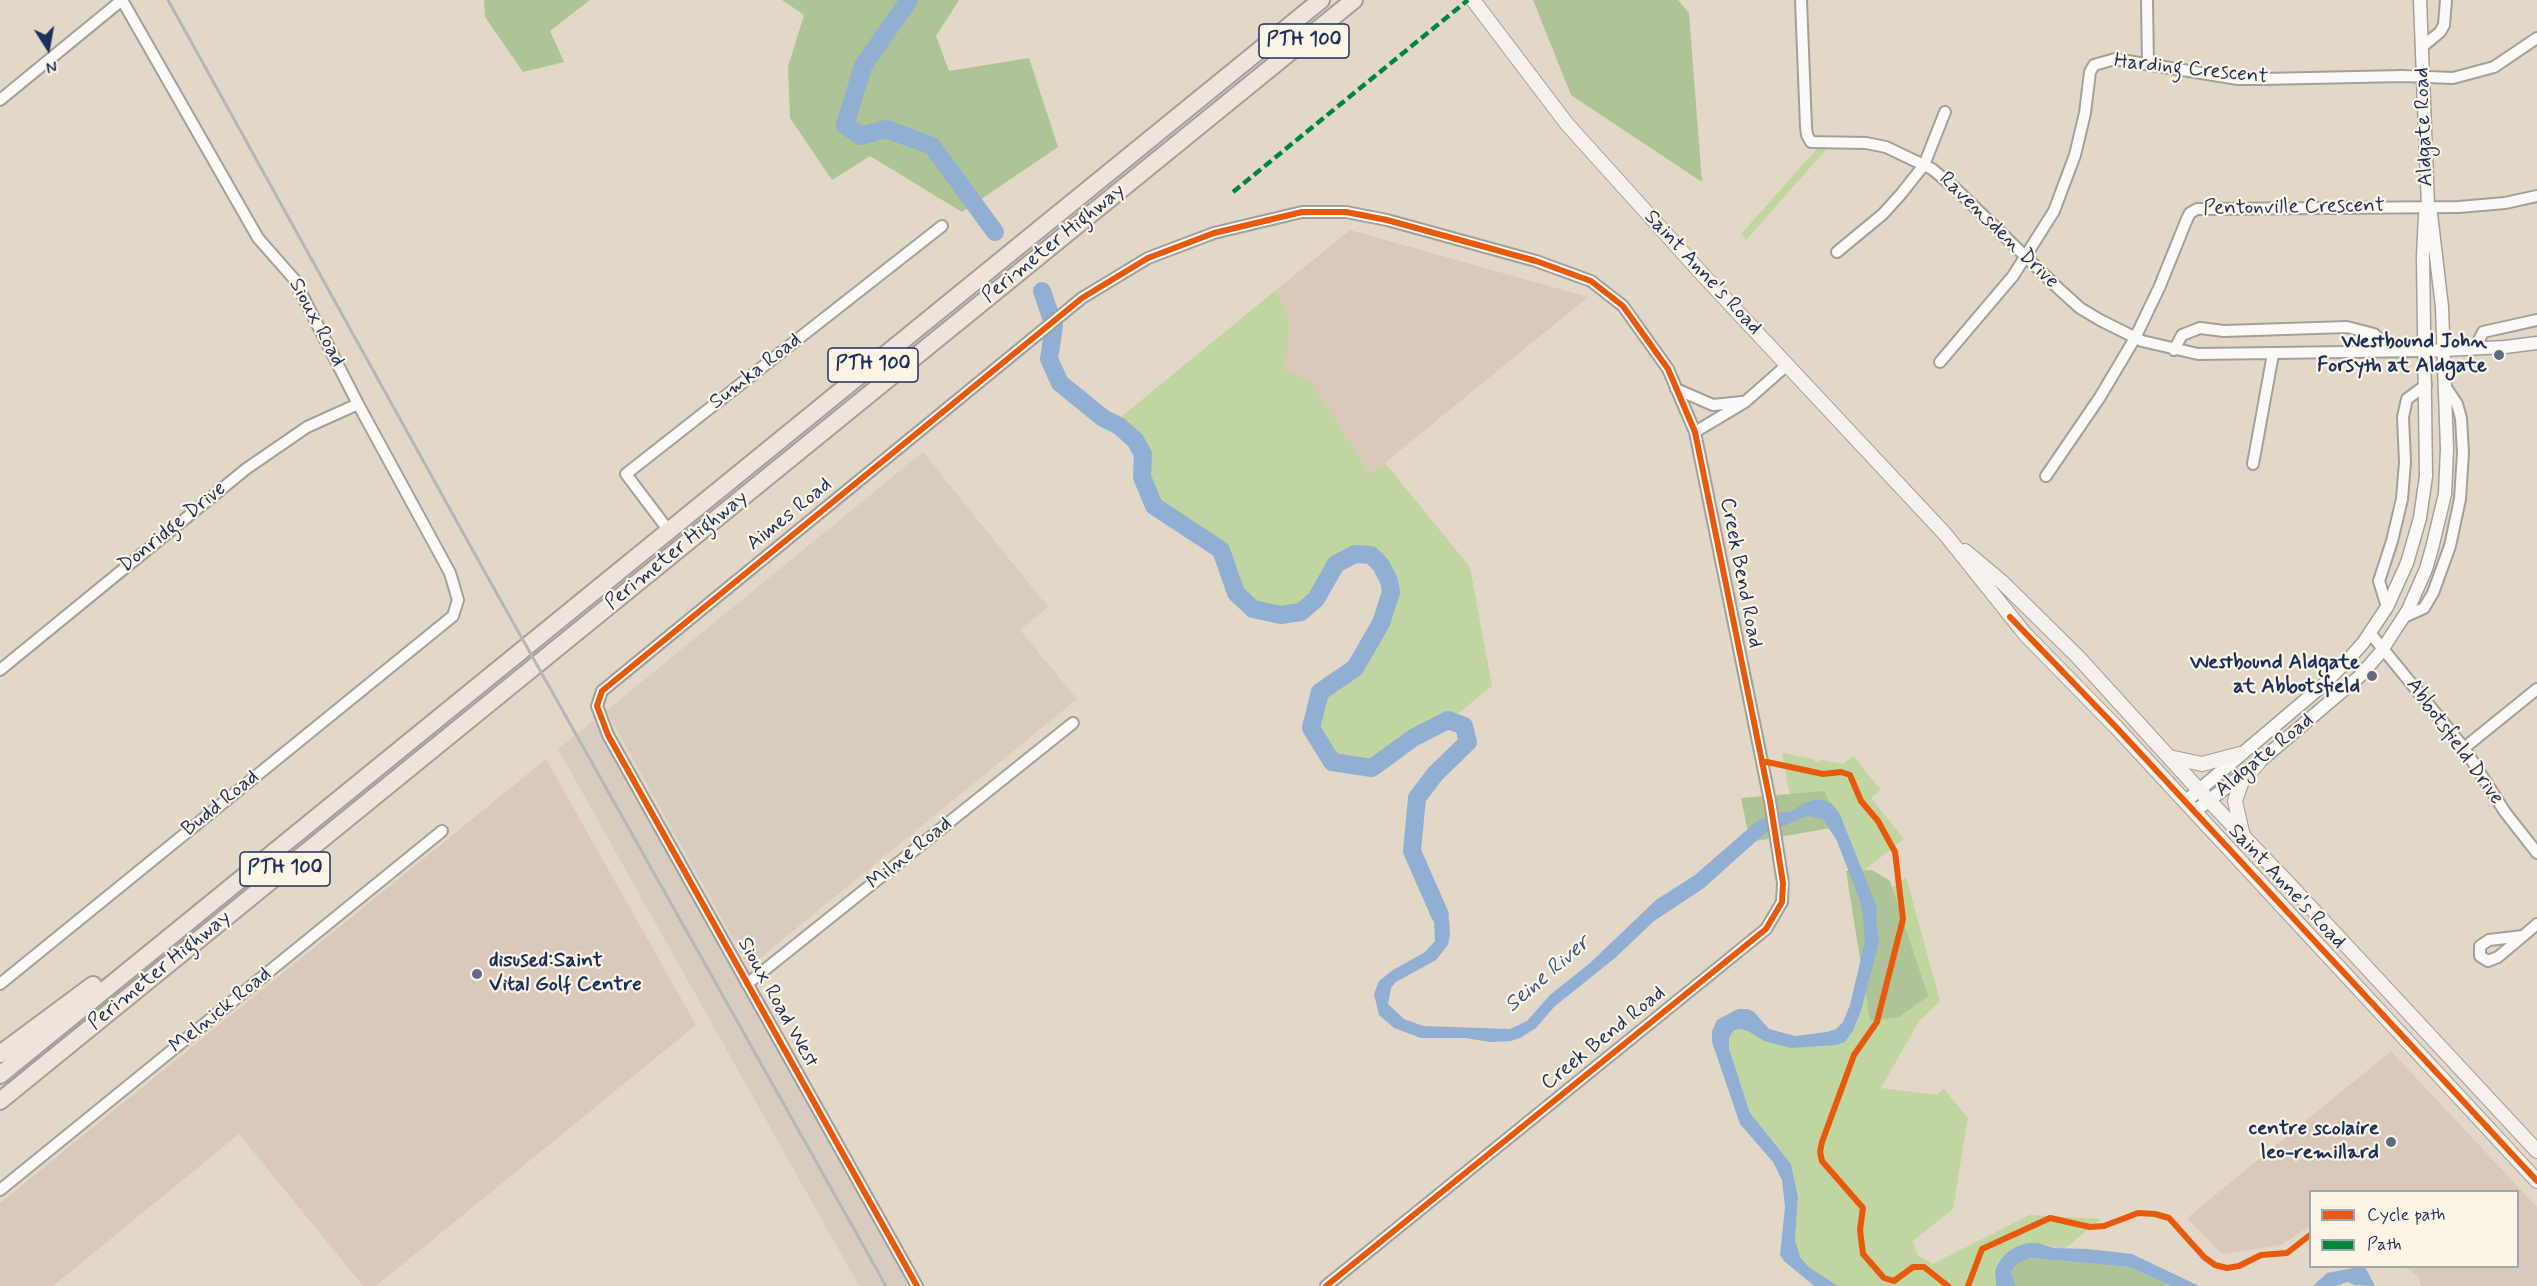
<!DOCTYPE html>
<html>
<head>
<meta charset="utf-8">
<style>
  body { margin:0 }
  #map { position:relative; width:2537px; height:1286px; overflow:hidden; background:#e3d8c7; font-family:Mynerve,sans-serif }
  canvas { display:block }
  .legend { position:absolute; left:2309px; top:1190px; width:210px; height:78px; box-sizing:border-box; background:#fcf5e5; border:2px solid #a2a6af; margin:0; padding:8px 10px; list-style:none; font-size:18px; color:#1b2f5e }
  .legend li { display:flex; align-items:center; gap:12px; height:30px }
  .legend b { width:30px; border:2px solid #a2a6af }
  .north { position:absolute; left:18px; top:18px; width:60px; height:60px; -webkit-text-stroke:4px #fcf5e5; paint-order:stroke; rotate:169deg; font-size:16px; font-weight:700; line-height:24px; text-align:center; color:#1b2f5e }
  .north::after { content:''; display:block; margin:auto; width:21px; height:27px; background:#1b2f5e; clip-path:polygon(50% 0,100% 100%,50% 72%,0 100%) }
</style>
</head>
<body>
<div id="map">
<canvas width="2537" height="1286"></canvas>
<ul class="legend">
<li><b style="height:8px;background:#e8590c"></b>Cycle path</li>
<li><b style="height:8px;background:#00873e"></b>Path</li>
</ul>
<div class="north">N</div>
</div>
<script>
const ctx = document.querySelector('canvas').getContext('2d');
ctx.lineJoin = 'round';
function paint(path, color) { ctx.fillStyle = color; ctx.fill(path, 'evenodd'); }
const poly = rows => new Path2D(rows.map(r => 'M' + r).join(''));
function trace(path, color, width, dash) { ctx.strokeStyle = color; ctx.lineWidth = width; ctx.lineCap = dash ? 'butt' : 'round'; ctx.setLineDash(dash || []); ctx.stroke(path); }
function drawText(font, color, halo, rows, align = 'center') {
  ctx.font = font + ' Mynerve,sans-serif'; ctx.lineWidth = 4.5; ctx.setLineDash([]); ctx.textBaseline = 'middle'; ctx.strokeStyle = halo; ctx.fillStyle = color; for (const [text, x, y, turn = 0] of rows) {
    ctx.save(); ctx.translate(x, y); ctx.rotate((+turn || 0) * Math.PI / 180); ctx.textAlign = isNaN(turn) ? turn : align; if (halo) ctx.strokeText(text, 0, 0); ctx.fillText(text, 0, 0); ctx.restore();
  }
}
paint(poly([
  [1350,230,1588,297,1370,475,1310,381,1284,371,1290,321,1276,290],
  [546,759,696,1025,376,1286,363,1286,239,1134,53,1286,0,1286,0,1203],
  [2391,1051,2537,1207,2537,1286,2421,1286,2419,1278,2405,1267,2518,1266,2518,1192,2310,1192,2310,1226,2281,1245,2222,1254,2187,1218]
]), '#dac9ba');
paint(poly([
  [923,452,1048,607,1020,630,1077,699,749,967,606,711],
  [594,720,911,1286,859,1286,558,749]
]), '#d8cbc0');
paint(poly([
  [1822,143,1832,143,1746,240,1741,234],
  [1276,290,1290,321,1285,371,1310,381,1370,474,1385,463,1470,567,1492,686,1451,719,1437,722,1423,731,1393,759,1383,765,1361,768,1334,756,1312,741,1308,719,1315,702,1352,670,1386,605,1389,590,1380,563,1369,555,1358,552,1346,558,1335,568,1315,599,1303,612,1292,615,1277,615,1250,608,1240,601,1234,592,1227,566,1211,544,1176,524,1154,503,1147,487,1151,459,1144,439,1131,427,1116,421],
  [1782,753,1813,759,1817,763,1821,760,1843,764,1853,756,1881,790,1871,798,1904,839,1862,872,1843,820,1793,811],
  [1906,877,1940,1001,1919,1021,1881,1088,1937,1095,1944,1089,1968,1118,1953,1209,1913,1241,1918,1256,1933,1264,2030,1215,2101,1219,2064,1249,2038,1243,2027,1243,1998,1264,1995,1271,1996,1286,1838,1286,1809,1267,1800,1257,1795,1239,1798,1197,1791,1164,1750,1113,1729,1049,1729,1039,1734,1030,1740,1029,1748,1031,1764,1041,1845,1042,1853,1031,1861,1011,1875,900]
]), '#c0d59f');
paint(poly([
  [484,0,590,0,550,31,564,62,523,72,485,17],
  [782,0,959,0,936,36,949,71,1029,58,1058,147,962,212,870,156,832,180,790,118,788,67,804,15],
  [1533,0,1678,0,1689,13,1702,182,1571,95],
  [1825,791,1837,827,1750,842,1741,798],
  [1872,870,1890,881,1928,996,1899,1017,1870,1021,1846,871],
  [2031,1258,2129,1267,2171,1286,2016,1286,2013,1282,2011,1273,2014,1267,2020,1262]
]), '#aec496');
paint(poly([
  [1815,800,1822,800,1831,803,1840,814,1877,908,1876,919,1879,941,1861,1011,1853,1031,1845,1042,1836,1045,1791,1048,1764,1041,1748,1031,1740,1029,1734,1030,1729,1038,1729,1049,1750,1113,1791,1164,1798,1197,1795,1239,1800,1257,1809,1267,1838,1286,1814,1286,1784,1261,1780,1255,1785,1207,1782,1180,1773,1162,1740,1124,1712,1042,1712,1031,1717,1020,1738,1009,1748,1009,1754,1012,1769,1029,1795,1036,1827,1032,1836,1029,1843,1022,1850,1005,1865,941,1863,915,1859,898,1837,841,1823,819,1807,816,1764,834,1704,888,1654,921,1615,958,1554,1007,1536,1028,1520,1038,1511,1041,1491,1042,1464,1038,1421,1038,1394,1028,1379,1015,1374,994,1379,981,1393,970,1425,952,1435,941,1434,920,1424,899,1435,890,1449,920,1450,935,1448,945,1436,960,1396,982,1391,988,1388,1004,1404,1019,1423,1026,1510,1029,1527,1021,1550,995,1590,963,1656,900,1695,875,1757,821,1777,813,1793,811,1804,803],
  [2027,1243,2038,1243,2054,1248,2088,1249,2132,1254,2199,1286,2171,1286,2129,1267,2031,1258,2020,1262,2014,1267,2011,1273,2016,1286,1996,1286,1995,1271,1998,1264,2005,1254,2016,1247],
  [2359,1267,2365,1267,2375,1286,2354,1285,2348,1282,2335,1286,2313,1286,2327,1273]
]), '#91afd2');
trace(poly([
  [909,0,863,66,845,125,860,136,886,129,932,146,995,232],
  [1042,291,1054,326,1049,359,1060,383,1103,418,1119,426,1135,440,1143,454,1142,477,1154,506,1221,550,1236,593,1253,609,1281,615,1301,612,1316,599,1336,564,1355,554,1371,555,1381,565,1389,581,1391,592,1381,623,1355,668,1320,692,1311,728,1332,762,1372,768,1413,738,1448,720,1464,726,1468,742,1435,774,1417,798,1412,851,1440,915]
]), '#91afd2', 18);
const minor = poly([
  [1801,0,1806,127,1807,135,1811,142,1866,143,1886,147,1932,169,1956,189,2059,289,2080,308,2100,320,2142,341,2198,354,2423,351],
  [2147,0,2148,65],
  [2422,47,2440,32,2444,25,2446,0],
  [0,100,122,0],
  [1837,252,1883,214,1901,194,1924,165,1945,112],
  [2475,349,2483,332,2537,320],
  [2174,350,2182,335,2200,328,2224,331,2347,327,2374,334,2393,351],
  [1940,362,2013,276,2054,211,2075,155,2085,113,2090,72,2094,65,2115,59,2238,79,2262,79,2403,76,2453,78,2494,67,2537,38],
  [1676,389,1713,405,1742,402],
  [1695,432,1745,402,1787,365],
  [2253,464,2273,354],
  [2046,476,2100,397,2135,338,2159,288,2187,219,2190,213,2197,209,2459,207,2505,203,2537,196],
  [669,531,626,474,942,226],
  [2387,607,2379,581,2392,541,2402,499,2405,462,2403,417,2407,399,2426,385],
  [2404,617,2424,608,2433,593,2450,546,2460,499,2463,453,2461,418,2457,404,2445,386],
  [2370,633,2464,748,2505,812,2537,853],
  [0,670,246,469,307,427,358,404],
  [2464,748,2537,689],
  [2523,936,2489,940,2480,946,2480,956,2488,961,2498,957,2523,936,2537,924],
  [0,984,453,616,458,600,450,573,358,404,294,279,258,238,122,0],
  [747,984,1073,723],
  [0,1190,442,831],
  [917,1286,608,735,597,706,602,691,1082,298,1148,258,1214,233,1302,212,1346,212,1387,220,1536,261,1591,281,1623,306,1668,369,1695,432,1770,801,1783,883,1782,902,1766,929,1326,1286]
]);
const tertiary = poly([
  [2423,351,2505,347,2537,343],
  [2185,802,2322,686,2347,661,2363,643,2387,607,2407,563,2420,518,2426,476,2423,257,2425,215,2427,208],
  [2194,812,2259,762,2360,676,2380,653,2408,610,2426,569,2432,548,2445,494,2447,449,2442,307,2431,214,2428,207,2420,0]
]);
const secondary = poly([
  [1473,0,1567,124,1702,274,1945,534,2025,634,2116,727,2537,1181],
  [1965,551,2002,582,2078,657,2198,789,2290,885,2537,1151],
  [2169,757,2202,764,2240,754],
  [2243,836,2235,801,2242,781,2259,762]
]);
const trunk = poly([
  [0,1054,93,985],
  [0,1075,1321,0],
  [0,1101,1354,0]
]);
trace(minor, '#a39f9a', 14);
trace(tertiary, '#a39f9a', 15);
trace(secondary, '#a39f9a', 16);
trace(trunk, '#a39f9a', 20);
trace(minor, '#fbf9f7', 10);
trace(tertiary, '#fbf9f7', 12);
trace(secondary, '#f6f1ec', 14);
trace(trunk, '#eee4dc', 16);
trace(poly([
  [168,0,487,576,886,1286]
]), '#b5b6b9', 3);
trace(poly([
  [1233,192,1468,0]
]), '#00873e', 4.5, [9, 4.5]);
trace(poly([
  [2010,617,2116,727,2537,1181],
  [1762,763,1767,762,1823,774,1841,772,1850,775,1861,801,1878,821,1895,852,1903,919,1877,1022,1854,1055,1822,1142,1820,1152,1822,1161,1863,1208,1860,1230,1863,1254,1884,1278,1894,1281,1913,1267,1924,1267,1948,1286],
  [917,1286,608,735,597,706,602,691,1082,298,1148,258,1214,233,1302,212,1346,212,1387,220,1536,261,1591,281,1623,306,1668,369,1695,432,1770,801,1783,883,1782,902,1766,929,1326,1286],
  [1968,1286,1982,1249,2050,1218,2090,1227,2104,1226,2138,1213,2155,1214,2169,1218,2204,1257,2215,1265,2227,1268,2239,1266,2261,1255,2287,1253,2310,1235]
]), '#e8590c', 6);
for (const [x, y, r, color] of [
  [2499,355,6,"#616a83"],
  [2372,676,6,"#616a83"],
  [477,974,6,"#616a83"],
  [2391,1142,6,"#616a83"]
]) { const dot = new Path2D(); dot.arc(x, y, r, 0, 2 * Math.PI); ctx.fillStyle = color; ctx.fill(dot); trace(dot, '#fcf5e5', 2); }
for (const [x, y, w] of [
  [1304,41,90],
  [873,365,90],
  [285,869,90]
]) { const box = new Path2D(); box.roundRect(x - w / 2, y - 17, w, 34, 4.5); ctx.fillStyle = '#fcf5e5'; ctx.fill(box); trace(box, '#1b2f5e', 1.5); }
drawText('bold 20px', '#1b2f5e', null, [
  ["PTH 100",1304,41],
  ["PTH 100",873,365],
  ["PTH 100",285,869]
]);
drawText('21px', '#1b2f5e', '#fcf5e5', [
  ["Harding Crescent",2191,70,6],
  ["Aldgate Road",2425,127,-92],
  ["Pentonville Crescent",2294,208,-1],
  ["Ravensden Drive",1998,231,44],
  ["Perimeter Highway",1054,244,-39],
  ["Saint Anne's Road",1702,273,47],
  ["Sioux Road",316,323,62],
  ["Sumka Road",756,372,-38],
  ["Aimes Road",790,515,-39],
  ["Donridge Drive",173,528,-39],
  ["Perimeter Highway",677,551,-39],
  ["Creek Bend Road",1740,573,79],
  ["Abbotsfield Drive",2454,742,54],
  ["Aldgate Road",2265,756,-39],
  ["Budd Road",221,804,-39],
  ["Milne Road",910,854,-39],
  ["Saint Anne's Road",2286,887,47],
  ["Perimeter Highway",160,971,-39],
  ["Sioux Road West",777,1003,61],
  ["Melnick Road",221,1011,-39],
  ["Creek Bend Road",1604,1039,-39]
]);
drawText('bold 21px', '#1b2f5e', '#fcf5e5', [
  ["Westbound John",2487,343],
  ["Forsyth at Aldgate",2487,367],
  ["Westbound Aldgate",2360,664],
  ["at Abbotsfield",2360,688],
  ["disused:Saint",489,962,"left"],
  ["Vital Golf Centre",489,986,"left"],
  ["centre scolaire",2379,1130],
  ["leo-remillard",2379,1154]
], 'right');
drawText('italic 22px', '#385688', '#fcf5e5', [
  ["Seine River",1548,975,-41]
]);
</script>
</body>
</html>
